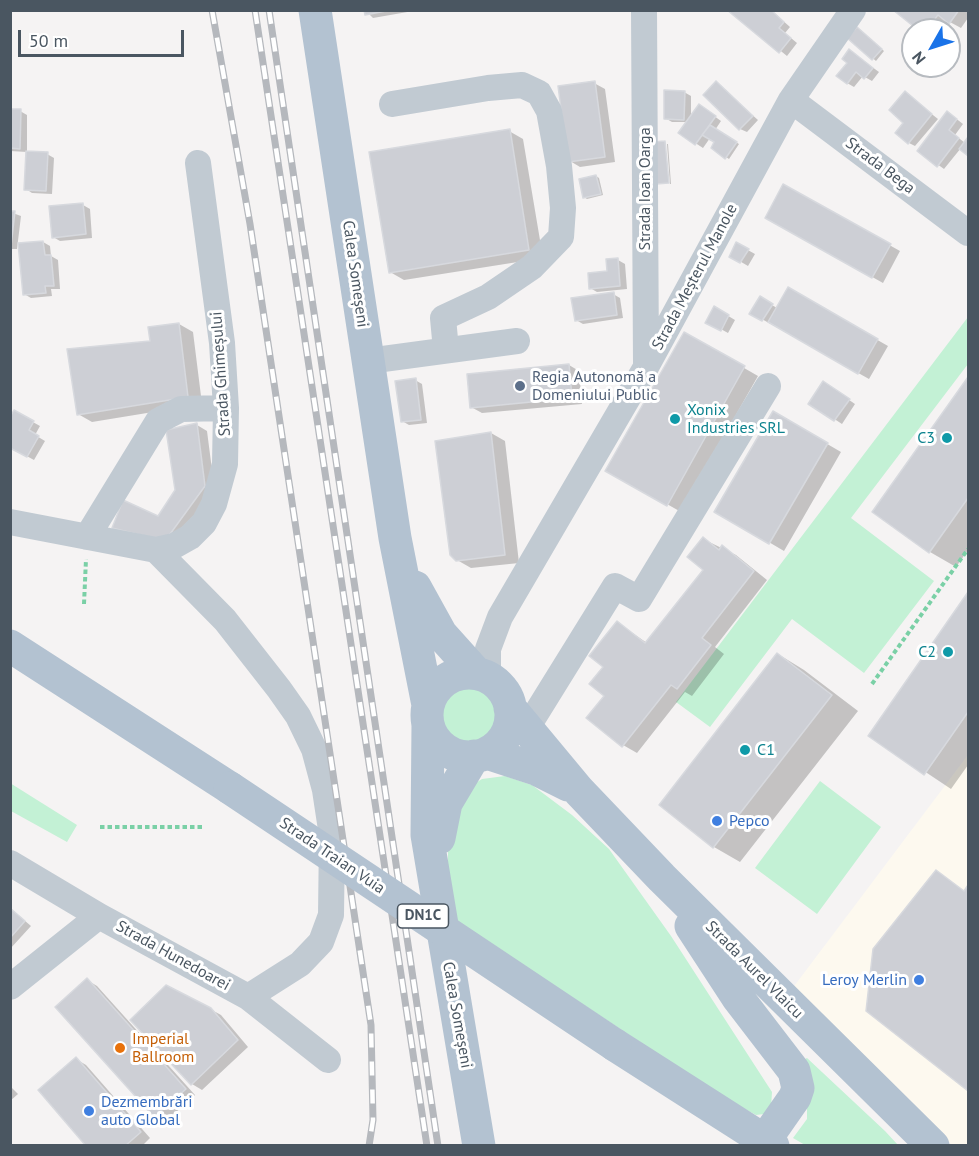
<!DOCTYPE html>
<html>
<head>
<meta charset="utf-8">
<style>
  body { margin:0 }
  #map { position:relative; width:979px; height:1156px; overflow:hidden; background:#f5f3f3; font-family:"PT Sans",sans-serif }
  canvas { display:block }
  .frame { position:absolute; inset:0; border:12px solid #4a5661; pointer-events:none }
  .north { position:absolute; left:901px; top:18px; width:60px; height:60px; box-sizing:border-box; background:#fff; border:2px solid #b7bbc0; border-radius:50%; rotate:231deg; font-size:16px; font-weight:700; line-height:24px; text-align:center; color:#4a5661 }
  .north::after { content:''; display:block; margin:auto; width:21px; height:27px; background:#1a73e8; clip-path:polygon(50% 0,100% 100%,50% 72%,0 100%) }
  .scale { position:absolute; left:18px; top:30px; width:166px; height:27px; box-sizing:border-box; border:3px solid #4a5661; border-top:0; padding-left:8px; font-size:18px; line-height:21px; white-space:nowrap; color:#4a5661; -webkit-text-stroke:4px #fff; paint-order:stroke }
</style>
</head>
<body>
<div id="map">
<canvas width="979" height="1156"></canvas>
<div class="frame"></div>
<div class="north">N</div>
<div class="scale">50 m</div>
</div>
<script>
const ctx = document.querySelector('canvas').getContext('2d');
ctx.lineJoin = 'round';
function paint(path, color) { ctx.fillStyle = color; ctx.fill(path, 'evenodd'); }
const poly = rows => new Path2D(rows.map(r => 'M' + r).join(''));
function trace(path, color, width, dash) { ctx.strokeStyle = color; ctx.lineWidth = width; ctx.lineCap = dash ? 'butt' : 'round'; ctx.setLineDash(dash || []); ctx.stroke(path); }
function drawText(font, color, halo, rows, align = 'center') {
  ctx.font = font + ' "PT Sans",sans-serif'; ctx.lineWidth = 6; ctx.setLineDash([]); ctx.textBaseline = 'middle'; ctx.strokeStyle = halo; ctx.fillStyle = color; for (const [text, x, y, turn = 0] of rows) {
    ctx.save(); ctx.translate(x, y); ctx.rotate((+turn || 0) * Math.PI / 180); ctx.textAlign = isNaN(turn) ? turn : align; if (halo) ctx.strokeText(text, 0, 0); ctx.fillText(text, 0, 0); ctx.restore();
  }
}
paint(poly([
  [968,755,968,1145,952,1145,792,989]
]), '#fdf9ef');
paint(poly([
  [968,317,968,364,851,518,934,581,864,673,792,619,710,727,676,702],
  [467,680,489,687,497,695,502,717,494,737,485,744,464,749,444,739,438,697,445,688],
  [505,776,532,785,572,815,609,849,671,936,772,1092,771,1108,764,1114,756,1115,730,1101,448,916,448,841,461,792,482,779],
  [820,781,881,827,817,914,755,868],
  [10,783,77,825,67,842,11,811],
  [807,1058,885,1131,898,1145,805,1145,793,1138,807,1119,807,1095,801,1061]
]), '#c3f1d5');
paint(poly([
  [365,10,419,10,373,18],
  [730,10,771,10,790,27,785,33,797,43,787,56],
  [896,10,968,10,968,18,961,28,948,21,941,30,920,30],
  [860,30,884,51,876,61,849,38],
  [850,51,879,72,872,81,863,76,854,87,847,83],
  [594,83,605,89,615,162,580,167,570,161],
  [716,83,758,120,747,132,740,129],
  [684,92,691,96,691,119,706,110,721,121,715,130,739,144,729,159,713,148,716,142,710,138,703,148,680,133,688,122,672,122,665,118],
  [905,93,938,119,915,146,909,143],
  [10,111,20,111,27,115,27,152,10,151],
  [954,117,963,124,955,135,965,143,968,139,968,154,961,148,944,169,919,151],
  [509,131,523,139,543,258,404,280,390,272],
  [667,144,668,144,671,184,670,184],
  [47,154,54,158,52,194,32,193,26,189],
  [596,176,599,178,603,195,587,199,584,197],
  [784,186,900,251,883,283,767,218],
  [83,205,90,209,92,238,60,241,53,237],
  [10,212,21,216,17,249,12,249,11,256],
  [43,242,50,246,51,256,58,260,60,289,51,289,52,296,31,298,24,294],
  [737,244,755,254,748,266,731,256],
  [618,260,625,264,627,289,597,292,590,288,609,273],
  [788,289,888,346,869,379,751,313,760,298,777,308],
  [613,294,620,298,623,318,583,324,576,320],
  [715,308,735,320,728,333,708,322],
  [179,324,193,332,202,404,92,422,78,414,152,342,150,328],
  [685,334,758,376,681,512,607,470],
  [569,365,579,371,582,404,482,413,471,407],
  [415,380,422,384,427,423,409,425,402,421],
  [968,380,968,550,956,567,930,552,874,512],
  [830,387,855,404,842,424,810,403],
  [15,412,40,426,35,435,45,441,34,460,10,447],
  [774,413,841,452,784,551,716,511],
  [197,425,207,431,215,493,175,546,124,534,114,528,159,518,177,490],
  [491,433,505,441,519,563,471,568,457,560],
  [703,539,736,555,767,580,715,647,724,654,692,696,685,692,637,753,623,745,606,695,605,666,618,623,647,643,705,570],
  [968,595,968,765,951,789,870,735],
  [778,654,804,670,858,711,740,862,714,847,661,805],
  [968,887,968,1089,868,1010],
  [10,908,31,926,10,949],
  [87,980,97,986,195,1095,165,1122,155,1116],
  [210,1009,221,1015,248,1047,202,1090,192,1084],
  [76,1059,86,1065,150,1138,142,1146,88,1146],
  [10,1086,18,1094,10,1101]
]), '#0003');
const building = poly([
  [364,10,391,10,365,15,364,10],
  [727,10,771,10,784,22,779,28,791,38,779,53,727,10],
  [893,10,959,10,949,24,938,15,926,30,918,30,893,10],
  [857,27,882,49,872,60,847,38,857,27],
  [849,49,873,68,864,79,856,72,847,84,836,76,847,63,842,59,849,49],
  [595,81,605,157,568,162,558,86,595,81],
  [716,81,753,116,739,130,703,95,716,81],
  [664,90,685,91,684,120,664,119,664,90],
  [905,91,932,114,908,144,895,133,903,123,889,110,905,91],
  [699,104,716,116,695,145,678,133,699,104],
  [10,109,21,109,20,149,10,148,10,109],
  [947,111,957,119,949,130,959,138,937,167,917,151,947,111],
  [710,125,737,142,725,159,711,148,714,142,702,135,710,125],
  [510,129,529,250,389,273,369,152,510,129],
  [968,137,968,156,959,149,968,137],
  [665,141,669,183,656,184,652,142,665,141],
  [26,151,48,152,46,191,24,190,26,151],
  [596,175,601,194,583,198,579,179,596,175],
  [783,184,891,244,872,278,765,218,783,184],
  [83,203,86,234,52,238,49,206,83,203],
  [10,211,15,211,11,246,10,246,10,211],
  [43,241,45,255,51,255,54,286,45,286,46,293,23,295,18,243,43,241],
  [736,242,749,249,740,263,729,257,736,242],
  [618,258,620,286,589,289,588,273,607,271,606,259,618,258],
  [788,287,878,339,858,374,768,322,788,287],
  [614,292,617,315,575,321,571,298,614,292],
  [760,296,773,304,762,321,749,314,760,296],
  [714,306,729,315,721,331,705,323,714,306],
  [179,323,188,397,77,415,67,349,150,341,148,327,179,323],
  [684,332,745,366,667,506,605,471,684,332],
  [569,364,572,398,470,408,467,374,569,364],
  [968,377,968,498,929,553,872,512,968,377],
  [416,378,421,420,401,422,395,381,416,378],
  [823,381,850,399,834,421,808,404,823,381],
  [14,410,34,421,29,430,39,436,27,457,10,448,10,417,14,410],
  [773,411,828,443,769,544,714,512,773,411],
  [197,423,205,486,165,541,112,528,123,500,158,516,175,490,166,430,197,423],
  [491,432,505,555,456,561,450,555,435,441,491,432],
  [703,537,719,550,722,545,754,571,702,638,711,645,677,689,671,685,622,747,586,718,604,696,589,684,603,667,589,656,617,621,645,643,703,570,687,557,703,537],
  [968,592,968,712,924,775,868,736,968,592],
  [777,653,832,695,713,848,659,805,777,653],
  [936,870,964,891,968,885,968,1091,866,1011,873,949,936,870],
  [10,908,25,921,10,938,10,908],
  [87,978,186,1089,154,1117,55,1007,87,978],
  [166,985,211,1008,238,1040,191,1085,130,1020,166,985],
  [76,1057,141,1132,125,1146,86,1146,38,1090,76,1057]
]);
paint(building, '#cdcfd5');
trace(building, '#d7d9de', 1.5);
trace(poly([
  [84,604,86,559],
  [872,684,968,549],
  [100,827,202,827]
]), '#7ad0a6', 4, [4.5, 3]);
trace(poly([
  [644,10,646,364],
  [791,100,968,233],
  [392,104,488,88,522,85,539,93,549,111,559,166,563,208,561,237,532,267,488,297,443,318,446,350],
  [368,361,517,341],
  [10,522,156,550,174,546,190,537,204,523,214,504,225,464,226,408,222,343,198,163],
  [87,537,158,421,181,409,226,408],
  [156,550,225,620,279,689,298,716,314,749,325,790,332,836,331,915,321,942,300,964,248,997],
  [488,677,488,649,500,617,646,367,791,100,853,10],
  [527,728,615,586,639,599,768,386],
  [10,863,99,916,248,997,328,1060],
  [10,987,99,916]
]), '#c1cad2', 26);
trace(poly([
  [315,10,395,538,428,705],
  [415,587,441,634,476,673],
  [10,646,230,788],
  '427 715a42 42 0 1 1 84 0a42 42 0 1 1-84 0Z',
  [510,708,579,791,662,878,933,1146],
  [428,724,427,835,479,1146],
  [487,753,536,769,568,785],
  [439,838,446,803,474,756],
  [691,926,738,998,794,1071,798,1088,795,1097,765,1140],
  [615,1045,773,1146]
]), '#b3c2d1', 33);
const rail = poly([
  [212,10,250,224,371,1025,373,1120,369,1146],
  [255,10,427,1146],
  [269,10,438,1146]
]);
trace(rail, '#b5b8bd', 7);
trace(rail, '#fff', 4.5, [14]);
trace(poly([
  [230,788,615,1045]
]), '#b3c2d1', 33);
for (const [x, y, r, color] of [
  [520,386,6,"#5c6f8a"],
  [675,419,6,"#0f9aa8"],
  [947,438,6,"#0f9aa8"],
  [948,652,6,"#0f9aa8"],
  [745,750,6,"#0f9aa8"],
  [717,821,6,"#3f7fe0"],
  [919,980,6,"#3f7fe0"],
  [120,1048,6,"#e8710a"],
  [89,1111,6,"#3f7fe0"]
]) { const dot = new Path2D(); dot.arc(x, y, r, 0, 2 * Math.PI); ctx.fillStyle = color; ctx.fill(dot); trace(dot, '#fff', 2); }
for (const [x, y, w] of [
  [423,916,51]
]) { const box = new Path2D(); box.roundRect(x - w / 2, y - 12, w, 24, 4.5); ctx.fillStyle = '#fff'; ctx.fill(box); trace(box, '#4a5661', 1.5); }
drawText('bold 15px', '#4a5661', null, [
  ["DN1C",423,916]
]);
drawText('16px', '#4a5661', '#fff', [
  ["Strada Bega",880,166,37],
  ["Strada Ioan Oarga",645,189,-90],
  ["Calea Someșeni",355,274,82],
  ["Strada Meșterul Manole",695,277,-62],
  ["Strada Ghimeșului",221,374,-94],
  ["Strada Traian Vuia",332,856,34],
  ["Strada Hunedoarei",173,956,29],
  ["Strada Aurel Vlaicu",754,970,45],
  ["Calea Someșeni",457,1015,80]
]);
drawText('16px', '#4e5e75', '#fff', [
  ["Regia Autonomă a",532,377],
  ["Domeniului Public",532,395]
], 'left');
drawText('16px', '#0d838f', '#fff', [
  ["Xonix",687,410],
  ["Industries SRL",687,428],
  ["C3",935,438,"right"],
  ["C2",936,652,"right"],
  ["C1",757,750]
], 'left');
drawText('16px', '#366cbe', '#fff', [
  ["Pepco",729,821],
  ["Leroy Merlin",907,980,"right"],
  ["Dezmembrări",101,1102],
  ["auto Global",101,1120]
], 'left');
drawText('16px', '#c56008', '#fff', [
  ["Imperial",132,1039],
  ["Ballroom",132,1057]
], 'left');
</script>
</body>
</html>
